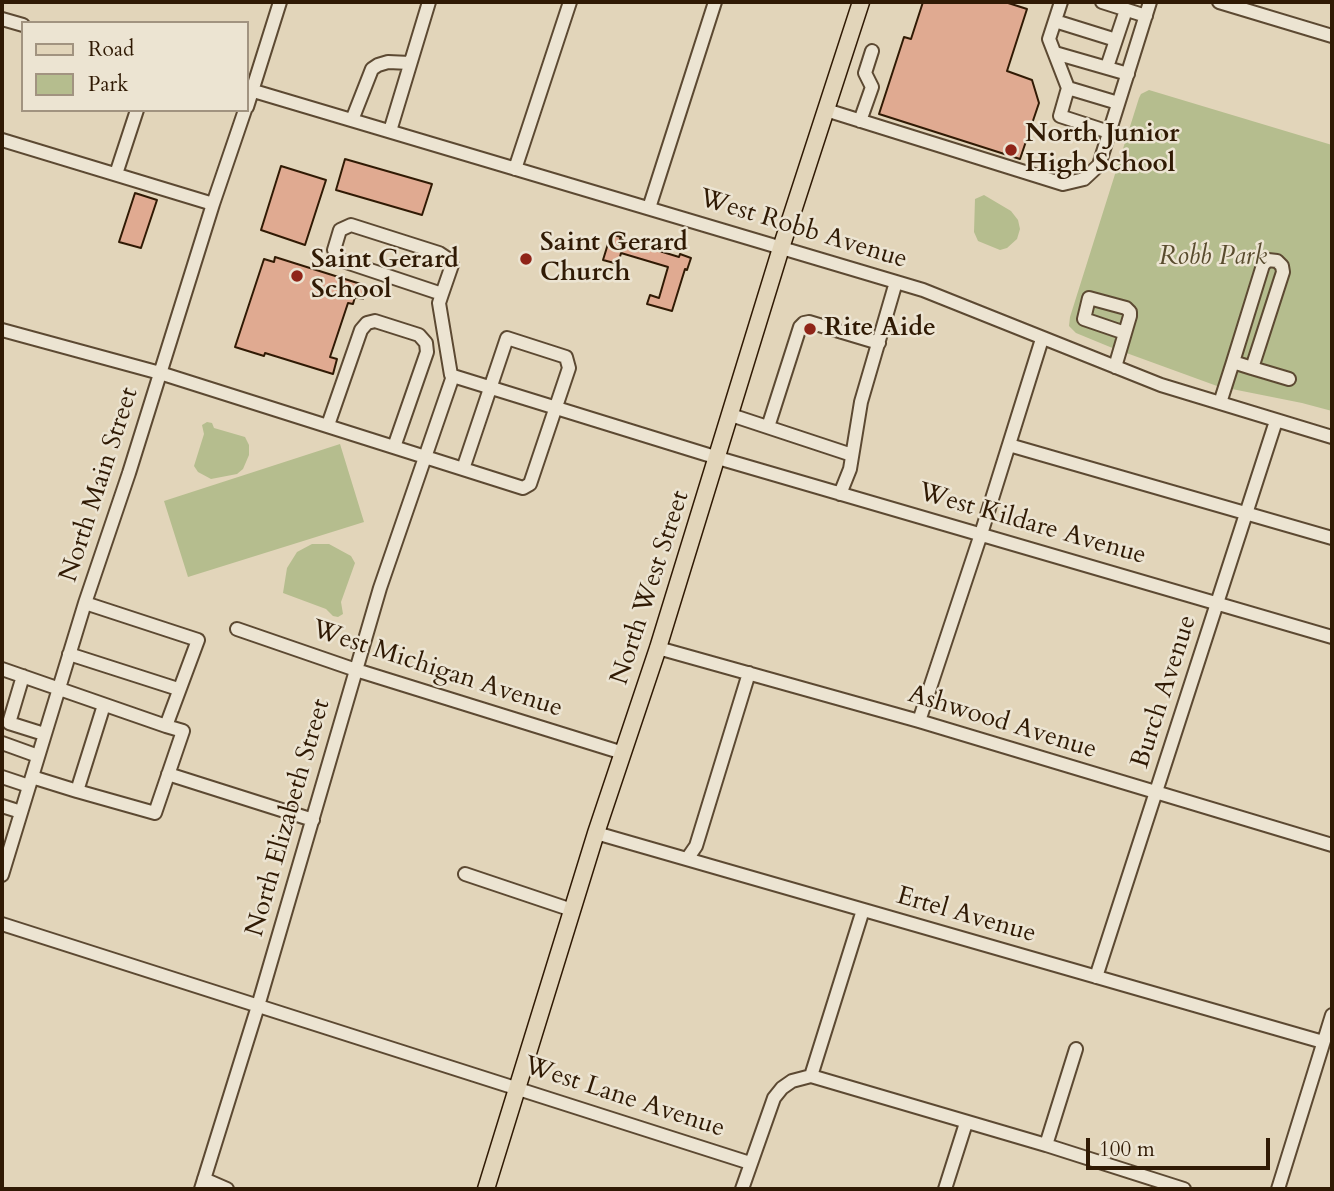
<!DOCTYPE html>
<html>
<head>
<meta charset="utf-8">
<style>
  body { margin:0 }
  #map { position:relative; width:1334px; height:1191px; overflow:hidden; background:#e2d5ba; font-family:Cardo,serif }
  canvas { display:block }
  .frame { position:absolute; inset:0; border:4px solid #301a04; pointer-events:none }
  .legend { position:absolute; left:21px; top:21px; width:228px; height:91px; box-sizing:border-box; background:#ece4d2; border:2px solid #a19380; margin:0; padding:9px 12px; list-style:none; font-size:21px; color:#301a04 }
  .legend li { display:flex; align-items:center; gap:14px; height:35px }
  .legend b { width:35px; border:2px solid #a19380 }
  .scale { position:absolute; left:1086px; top:1138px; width:184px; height:32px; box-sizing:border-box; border:4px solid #301a04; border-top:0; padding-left:9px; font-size:21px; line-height:24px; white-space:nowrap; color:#301a04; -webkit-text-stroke:5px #ece4d2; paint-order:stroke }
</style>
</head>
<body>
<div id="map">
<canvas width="1334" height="1191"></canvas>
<div class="frame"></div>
<ul class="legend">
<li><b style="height:9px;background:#e2d5ba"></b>Road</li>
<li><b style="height:19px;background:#b5bd8e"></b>Park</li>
</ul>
<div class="scale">100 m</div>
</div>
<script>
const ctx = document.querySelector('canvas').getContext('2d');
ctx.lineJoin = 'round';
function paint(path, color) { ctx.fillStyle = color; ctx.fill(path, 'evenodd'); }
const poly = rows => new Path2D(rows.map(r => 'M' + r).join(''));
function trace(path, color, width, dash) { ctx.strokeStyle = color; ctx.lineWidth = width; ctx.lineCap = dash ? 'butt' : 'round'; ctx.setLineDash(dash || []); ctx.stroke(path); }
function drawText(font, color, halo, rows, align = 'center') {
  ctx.font = font + ' Cardo,serif'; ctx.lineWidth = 5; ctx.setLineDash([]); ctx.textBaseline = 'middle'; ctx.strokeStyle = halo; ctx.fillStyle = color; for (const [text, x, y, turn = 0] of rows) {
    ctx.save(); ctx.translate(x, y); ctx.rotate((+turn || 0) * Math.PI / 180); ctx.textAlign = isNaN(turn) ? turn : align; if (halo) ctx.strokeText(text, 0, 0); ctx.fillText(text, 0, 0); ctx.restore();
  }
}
paint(poly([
  [1149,90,1332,145,1332,411,1302,403,1217,386,1110,347,1076,333,1069,326,1070,317,1139,98,1141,94],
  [984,195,1011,211,1018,220,1020,229,1017,239,1007,248,1000,250,978,241,974,232,975,199],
  [207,422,212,423,214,428,245,437,249,445,249,455,243,469,237,474,211,479,198,472,194,466,204,434,202,425],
  [340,444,364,522,188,577,164,501],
  [312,544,329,544,351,556,355,563,341,602,343,614,338,617,333,616,326,609,283,593,287,568,297,552]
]), '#b5bd8e');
const building = poly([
  [923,2,1005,2,1027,9,1007,71,1032,80,1039,103,1020,159,879,114,904,37,911,39,923,2],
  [345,159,432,184,422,215,336,190,345,159],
  [281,166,326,180,305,245,261,230,281,166],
  [135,193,157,200,141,248,119,242,135,193],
  [611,234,621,237,620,239,679,257,680,254,691,258,687,270,685,269,672,311,647,304,650,295,659,298,668,267,621,253,618,264,603,260,611,234],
  [275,257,367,286,363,299,355,297,353,304,348,303,330,357,337,359,333,374,265,353,264,356,235,347,264,259,274,262,275,257]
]);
paint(building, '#e0aa91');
trace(building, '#301a04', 2);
const minor = poly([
  [1061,2,1049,39,1068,88,1060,116,1109,132],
  [1102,2,1146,16],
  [1219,2,1332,36],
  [2,19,23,25],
  [1055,21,1116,40],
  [1055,53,1128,74],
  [1107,67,1126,10],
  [1068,88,1118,103],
  [247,89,923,290,1161,385,1332,437],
  [247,107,280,2],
  [826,110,1063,184,1084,179,1099,165,1150,2],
  [352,120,372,69,378,65,388,62,410,63],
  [860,121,872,87,865,73,872,51],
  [390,131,429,2],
  [2,140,213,204],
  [515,169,570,2],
  [116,174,137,110],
  [649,208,715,2],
  [442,294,340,260,334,250,340,230,351,225,439,253,448,259,452,265,442,294,439,303,451,375,453,376,718,458,1332,637],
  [2,330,160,373,523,488,530,484,569,368,566,357,507,338,463,469],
  [1115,367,1130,316,1130,312,1126,308,1089,298,1084,319,1125,333],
  [1252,368,1289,379],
  [1220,403,1233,362,1263,265,1268,260,1277,261,1282,266,1283,272,1252,368,1233,362],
  [731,415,852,455],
  [328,425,361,330,367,323,375,321,419,335,426,343,427,352,394,447],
  [768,427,800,327,804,323,809,322,879,343],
  [1009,445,1332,538],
  [840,494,850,469,861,402,896,282],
  [237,629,356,670,623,753],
  [658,648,919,721,1332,845],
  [69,654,178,689],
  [2,669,166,726,198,640,85,603],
  [23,676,9,723,44,734],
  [919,721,981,534,1042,339],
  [2,743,38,756],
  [168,774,313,820],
  [2,777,29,786],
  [32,777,77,791,104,705],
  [77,791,155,813,183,731,166,726],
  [2,806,21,812],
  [596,833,1323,1042],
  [687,859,696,846,749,673],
  [465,874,572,910],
  [2,875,85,603,129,473,213,204,245,110],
  [2,924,750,1163],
  [1096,977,1276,421],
  [811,1076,863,910],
  [1046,1145,1076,1049],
  [204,1179,227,1189],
  [201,1189,258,1006,380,588,453,376],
  [742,1189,774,1098,782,1088,792,1081,811,1076,1046,1145,1184,1189],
  [945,1189,966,1123],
  [1278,1189,1332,1015]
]);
const major = poly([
  [486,1189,596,833,658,648,781,248,861,2]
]);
trace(minor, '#5c4932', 16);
trace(major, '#301a04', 19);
trace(minor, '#ece4d2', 12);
trace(major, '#e2d5ba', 16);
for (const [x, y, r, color] of [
  [1011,150,7,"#8f2418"],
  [526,259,7,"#8f2418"],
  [297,276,7,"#8f2418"],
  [810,329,7,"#8f2418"]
]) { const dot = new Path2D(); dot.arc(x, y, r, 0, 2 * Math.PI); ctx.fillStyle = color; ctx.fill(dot); trace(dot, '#ece4d2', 2.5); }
drawText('bold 26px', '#301a04', '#ece4d2', [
  ["North Junior",1025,135],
  ["High School",1025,165],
  ["Saint Gerard",540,244],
  ["Church",540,274],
  ["Saint Gerard",311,261],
  ["School",311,291],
  ["Rite Aide",824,329]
], 'left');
drawText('26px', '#301a04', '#ece4d2', [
  ["West Robb Avenue",803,230,17],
  ["North Main Street",100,485,-72],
  ["West Kildare Avenue",1032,525,16],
  ["North West Street",651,588,-72],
  ["West Michigan Avenue",437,670,18],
  ["Burch Avenue",1165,692,-72],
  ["Ashwood Avenue",1002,723,17],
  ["North Elizabeth Street",289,818,-74],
  ["Ertel Avenue",966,916,16],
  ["West Lane Avenue",624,1098,18]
]);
drawText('italic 26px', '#584b2d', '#ece4d2', [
  ["Robb Park",1213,258]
]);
</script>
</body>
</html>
